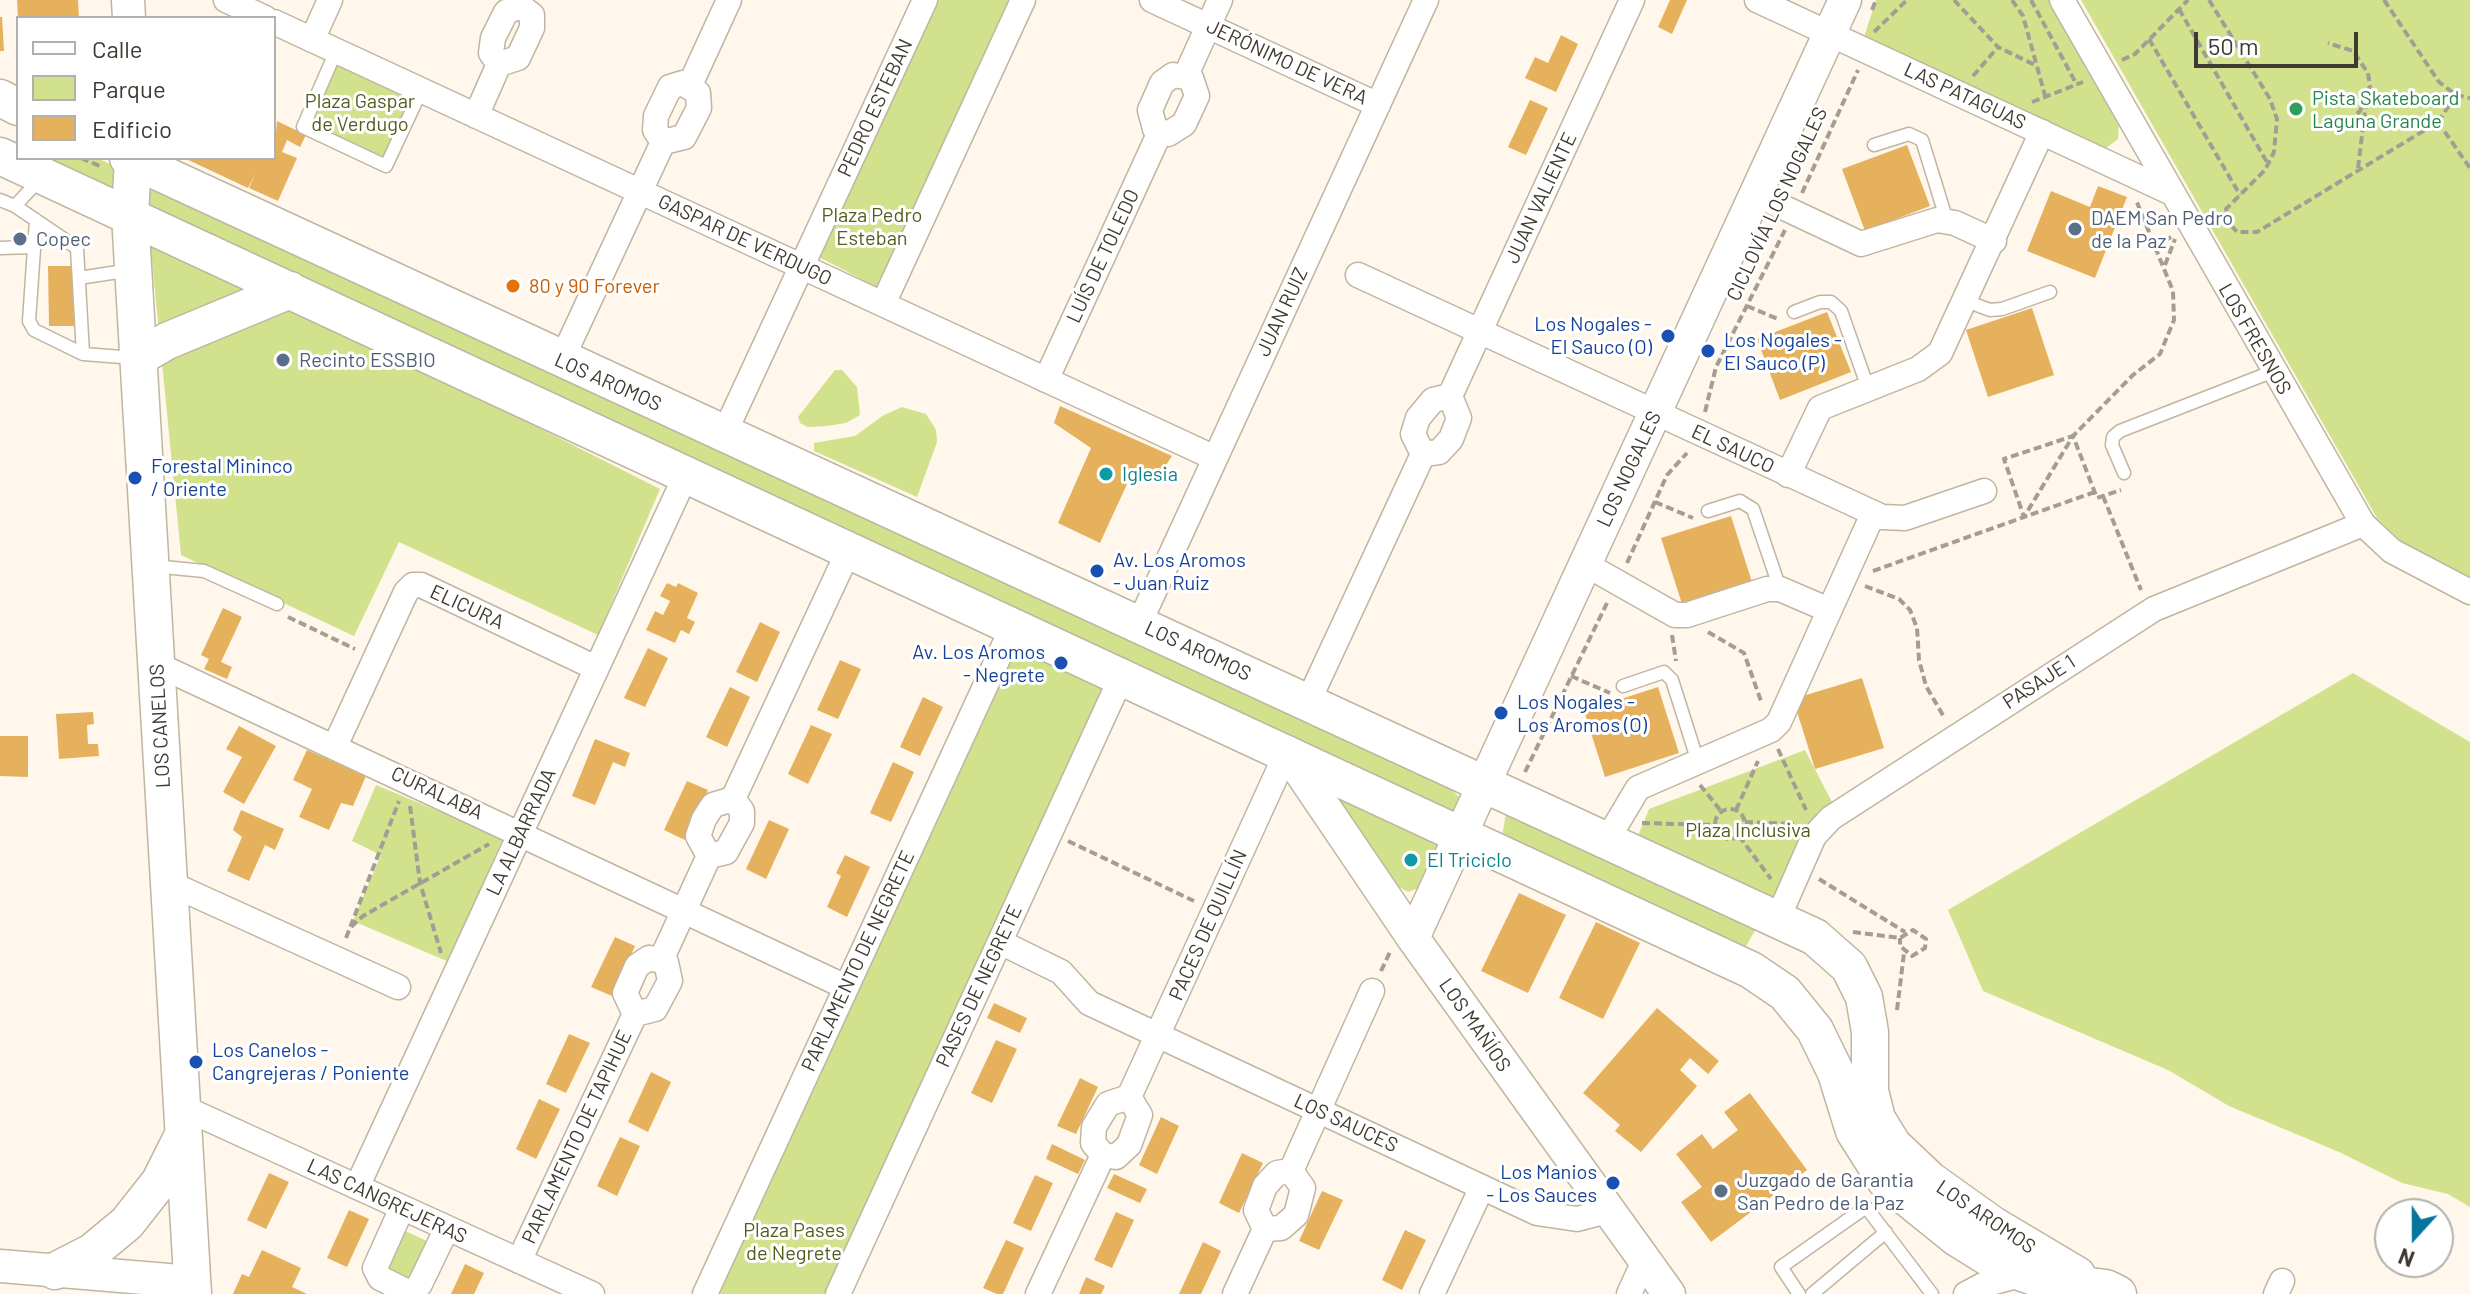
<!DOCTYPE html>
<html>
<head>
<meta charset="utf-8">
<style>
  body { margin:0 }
  #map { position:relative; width:2470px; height:1294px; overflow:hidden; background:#fff7eb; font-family:Barlow,sans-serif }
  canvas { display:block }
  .legend { position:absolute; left:16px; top:16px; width:260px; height:144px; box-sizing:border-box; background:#fff; border:2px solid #b2b0ad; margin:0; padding:10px 14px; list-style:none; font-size:24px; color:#3e3931 }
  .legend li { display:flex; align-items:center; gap:16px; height:40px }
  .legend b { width:40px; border:2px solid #b2b0ad }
  .north { position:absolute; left:2374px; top:1198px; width:80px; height:80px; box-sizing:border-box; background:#fff; border:2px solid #b2b0ad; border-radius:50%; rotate:201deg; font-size:22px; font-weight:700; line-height:32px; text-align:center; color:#3e3931 }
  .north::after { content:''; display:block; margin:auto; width:28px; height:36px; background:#04759f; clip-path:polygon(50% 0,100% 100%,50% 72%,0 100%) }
  .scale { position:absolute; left:2194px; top:32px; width:164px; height:36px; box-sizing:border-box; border:4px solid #3e3931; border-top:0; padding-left:10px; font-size:24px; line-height:28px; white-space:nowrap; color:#3e3931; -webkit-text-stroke:6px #fff; paint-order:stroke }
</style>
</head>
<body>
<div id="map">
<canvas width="2470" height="1294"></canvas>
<ul class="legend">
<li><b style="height:10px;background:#fff"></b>Calle</li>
<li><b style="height:22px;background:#d1e18c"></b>Parque</li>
<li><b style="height:22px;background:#e5b15d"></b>Edificio</li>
</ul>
<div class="north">N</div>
<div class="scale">50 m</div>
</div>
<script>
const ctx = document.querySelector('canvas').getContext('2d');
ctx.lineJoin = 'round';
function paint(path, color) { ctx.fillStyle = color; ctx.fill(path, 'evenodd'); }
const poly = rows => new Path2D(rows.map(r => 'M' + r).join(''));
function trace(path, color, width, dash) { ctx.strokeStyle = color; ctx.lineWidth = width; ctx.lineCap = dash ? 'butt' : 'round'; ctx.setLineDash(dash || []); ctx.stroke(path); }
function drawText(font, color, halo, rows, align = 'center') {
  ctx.font = font + ' Barlow,sans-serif'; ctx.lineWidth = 6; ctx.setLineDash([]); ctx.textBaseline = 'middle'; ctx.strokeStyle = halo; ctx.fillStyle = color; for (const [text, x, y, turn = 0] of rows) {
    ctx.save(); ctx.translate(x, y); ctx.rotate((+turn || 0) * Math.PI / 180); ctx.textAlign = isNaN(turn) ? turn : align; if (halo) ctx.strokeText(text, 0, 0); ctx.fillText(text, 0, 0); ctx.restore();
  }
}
paint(poly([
  [935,0,1016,0,884,291,817,256],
  [1876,0,2050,0,2119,120,2118,139,2105,149,1864,37],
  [2081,0,2470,0,2470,585,2420,559,2377,518],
  [334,61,415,99,386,163,304,126],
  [25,158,97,158,1450,788,1461,799,1455,815],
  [149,231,660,489,598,635,399,542,354,636,181,555],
  [835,370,842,370,857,387,860,415,846,423,827,426,808,427,800,423,798,417],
  [902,407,926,414,936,430,937,442,917,497,814,451,814,443,855,436,884,415],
  [1017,637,1109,681,827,1294,712,1294],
  [2353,673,2470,742,2470,1207,2448,1194,2402,1183,2339,1152,2229,1106,2168,1070,1983,991,1948,910],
  [1805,750,1833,804,1812,827,1771,899,1636,841,1649,809],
  [376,785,503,838,449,962,353,921,381,855,352,841],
  [1338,796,1432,834,1439,846,1419,888,1408,892,1391,882,1336,800],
  [1508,801,1758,925,1745,948,1502,837],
  [399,1228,431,1243,412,1281,381,1266]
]), '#d1e18c');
paint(poly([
  [17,0,78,0,79,18,18,18],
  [1670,0,1687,0,1672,34,1658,27],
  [0,17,2,17,4,51,0,51],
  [1561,35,1578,44,1556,92,1525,78,1535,57,1548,63],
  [1530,100,1548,108,1526,155,1508,147],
  [277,121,306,135,300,147,287,140,282,152,297,158,278,201,249,188,255,174,248,188,184,158,274,158],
  [1907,145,1930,206,1865,231,1842,169],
  [2098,186,2127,197,2095,278,2027,251,2051,191,2090,207],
  [48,266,77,266,78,326,49,326],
  [2032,308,2054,375,1988,397,1966,330],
  [1827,312,1851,372,1780,400,1757,339],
  [1060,406,1172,456,1159,476,1133,471,1100,543,1058,523,1091,448,1054,423],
  [1731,516,1752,582,1682,604,1661,538],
  [667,583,676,587,678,583,698,593,687,618,695,622,689,634,681,630,675,643,646,630,655,611,663,615,670,601,660,596],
  [223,608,242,617,221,662,232,667,227,679,204,669,209,659,201,655],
  [760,622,780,632,757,682,736,672],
  [648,648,668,658,645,707,624,698],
  [840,660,861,669,838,719,817,710],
  [1862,678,1884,748,1815,769,1793,699],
  [730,687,750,697,727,747,706,737],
  [1658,687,1679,753,1605,777,1584,711],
  [923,697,943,707,920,756,900,747],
  [93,712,94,724,87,725,88,744,98,744,99,756,59,759,56,714],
  [811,725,832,734,808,784,788,774],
  [239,726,276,746,244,804,223,792,242,757,226,749],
  [0,736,28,736,28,777,0,776],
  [595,739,630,753,625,767,613,762,595,805,572,796],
  [307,750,366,776,353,806,341,803,329,830,299,817,312,789,293,780],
  [893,762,914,772,891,822,870,813],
  [687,781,708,790,685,840,664,830],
  [241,810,284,829,275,850,265,845,249,881,227,871,242,837,233,830],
  [769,820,789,829,766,879,746,869],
  [845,855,870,867,847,917,827,907,841,876,836,873],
  [1519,893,1566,915,1528,993,1481,971],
  [1596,922,1640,943,1603,1019,1559,998],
  [615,937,635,946,612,996,591,987],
  [994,1003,1027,1018,1020,1033,987,1018],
  [1657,1008,1719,1061,1708,1074,1690,1058,1680,1070,1697,1086,1641,1152,1615,1131,1620,1125,1583,1093],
  [569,1034,590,1043,566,1093,546,1084],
  [996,1040,1017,1049,992,1103,971,1093],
  [651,1072,671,1082,648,1132,628,1122],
  [1080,1078,1098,1087,1076,1134,1057,1126],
  [1750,1093,1807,1170,1711,1242,1681,1202,1702,1187,1676,1154,1702,1134,1713,1149,1738,1130,1724,1112],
  [539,1099,560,1109,536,1159,516,1149],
  [1161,1117,1179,1126,1157,1174,1139,1165],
  [620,1137,640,1146,617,1196,597,1186],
  [1052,1144,1085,1160,1078,1174,1046,1159],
  [1242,1153,1263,1163,1239,1213,1219,1203],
  [269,1173,289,1182,266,1229,247,1220],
  [1114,1174,1147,1189,1140,1203,1107,1188],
  [1035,1175,1053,1183,1031,1231,1013,1223],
  [1322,1191,1343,1200,1319,1250,1299,1241],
  [349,1210,369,1219,347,1267,327,1258],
  [1116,1212,1134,1220,1112,1268,1094,1260],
  [1405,1230,1426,1240,1402,1290,1382,1280],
  [1006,1240,1024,1248,1003,1294,997,1294,983,1288],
  [1203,1242,1221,1251,1201,1294,1179,1294],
  [262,1250,301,1268,292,1287,307,1294,233,1294,242,1274,249,1277],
  [465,1264,484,1273,474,1294,451,1294],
  [1086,1277,1105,1286,1101,1294,1079,1294]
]), '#e5b15d');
const service = poly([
  [336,51,303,127,386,166,421,91],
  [1874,145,1909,134,1922,140,1947,221],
  [0,200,15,206,77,248,83,354,135,358],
  [15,206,40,179],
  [36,220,29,321,34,330,83,354],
  [0,248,34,247],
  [79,278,131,270],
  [1966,301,1990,310,2002,309,2050,292],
  [1794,312,1820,302,1831,302,1841,311,1868,388],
  [2124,473,2112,445,2113,437,2120,431,2274,371],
  [1708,511,1740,501,1753,509,1780,589],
  [153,566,204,571,277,604],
  [1623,686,1664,672,1672,680,1698,762],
  [1799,1294,1781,1267,1866,1207,1932,1294],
  [1812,1294,1886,1232]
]);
const minor = poly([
  [226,0,265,18],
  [1152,0,1378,105],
  [1757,0,2172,193],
  [2062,0,2363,524,2392,551,2470,592],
  [520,6,532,15,532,28,518,58,499,64,491,53,493,38,506,12,520,6],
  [274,22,1215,458],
  [312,40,330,0],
  [1173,75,1191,78,1197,96,1184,124,1168,134,1155,129,1150,110,1162,83,1173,75],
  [1186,75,1220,0],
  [683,83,698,93,699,108,684,137,663,142,655,130,656,116,670,87,683,83],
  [690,85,729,0],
  [476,116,499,64],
  [1755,194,1861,244,1937,220,1955,223,1994,241],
  [1358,275,1882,517,1905,518,1984,491],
  [883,304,1023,0],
  [561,361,663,142],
  [1046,380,1160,132],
  [1450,396,1632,0],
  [724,434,925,0],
  [1423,454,1413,434,1418,418,1433,400,1450,396],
  [1423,454,1439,452,1451,439,1459,418,1450,396],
  [1788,475,1820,408,1918,369,1940,353,2042,132],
  [1585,564,1675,615,1687,615,1767,589,1780,589,1829,610],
  [1139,624,1426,0],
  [156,664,846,987],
  [1308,702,1423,454],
  [335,746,406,592,413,585,421,585,596,668],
  [733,799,848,552],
  [1607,840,1638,788,1771,730,1779,722,1873,514],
  [709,856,726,852,742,823,742,811,733,799],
  [709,856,698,836,704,819,713,805,733,799],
  [169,883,398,987],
  [1778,918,1814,836,1831,818,2154,609,2363,524],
  [1000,942,1061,972,1089,1003,1537,1213,1577,1219,1608,1211],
  [649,958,666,962,670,981,655,1009,635,1014,625,993,637,966,649,958],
  [662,958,709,856],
  [1129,1097,1287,752],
  [1129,1097,1140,1115,1129,1145,1116,1157,1103,1155,1093,1143,1094,1127,1108,1104,1129,1097],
  [182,1107,592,1294],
  [1291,1171,1372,991],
  [357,1187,685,477],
  [402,1208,375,1268,380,1278,406,1291,415,1290,420,1284,447,1228],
  [1265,1229,1281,1228,1296,1215,1303,1188,1291,1171],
  [1265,1229,1256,1210,1265,1186,1277,1173,1291,1171],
  [519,1261,635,1014],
  [705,1294,1012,628],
  [838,1294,1121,678],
  [1038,1294,1103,1155],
  [1235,1294,1265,1229],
  [1432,1294,1482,1187],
  [1629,1294,1644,1261],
  [1966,1294,1983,1285,2024,1274],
  [2276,1294,2282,1281]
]);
const tertiary = poly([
  [128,0,129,18],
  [1287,752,1413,938,1669,1294],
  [1413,938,1845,0],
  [0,1266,192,1282]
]);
const secondary = poly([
  [0,98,18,107],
  [0,156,1751,970,1785,993,1815,1030,1836,1073,1854,1131,1885,1180,1957,1238,2002,1266,2043,1280,2106,1288,2118,1294],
  [128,158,1815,937,1849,967,1864,997,1870,1032,1870,1091,1877,1119,1893,1145,1930,1180,1993,1225,2077,1275],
  [133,160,130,215,193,1294],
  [138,358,167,341,290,290],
  [55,1271,92,1252,127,1223,160,1181,183,1135]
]);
trace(service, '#c1b5a2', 15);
trace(minor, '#c1b5a2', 27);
trace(tertiary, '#c1b5a2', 35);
trace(secondary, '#c1b5a2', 39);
trace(poly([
  [1954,0,1998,47,2037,66],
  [2012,0,2023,16,2046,99],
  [2031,0,2077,85],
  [2209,0,2270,99,2277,119,2274,152,2265,170,2226,209,2228,222,2237,232,2257,232,2438,122,2470,168],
  [2384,0,2439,82,2456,95,2470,98],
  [2179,9,2268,164],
  [1872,10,1876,0],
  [1874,32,1907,0],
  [2149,39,2240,195],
  [2122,60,2135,54,2188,0],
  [1973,76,1998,47],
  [2032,102,2083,82],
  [2438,122,2456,95],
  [2324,126,2350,120,2360,111,2370,86,2368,73,2353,51,2328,43],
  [81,158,102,167],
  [2358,168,2366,103],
  [1802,193,1858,70],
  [2156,246,2171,237],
  [2165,265,2175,239],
  [1747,306,1778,319],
  [1705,412,1716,367,1785,230],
  [2095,492,2024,517,2004,459,2073,436,2097,498,2121,490],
  [2103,496,2141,590],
  [1655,502,1693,518],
  [1627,563,1667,475,1687,453],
  [1873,571,2024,517,2073,436,2133,375,2160,354,2174,320,2173,291,2136,200],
  [1865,586,1899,599,1910,610,1917,628,1919,660,1926,686,1944,717],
  [288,617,355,649],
  [1708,632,1744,653,1762,704],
  [1672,635,1676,661],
  [1571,676,1610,693],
  [1778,749,1806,810],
  [1525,772,1607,603],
  [1700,785,1721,811],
  [410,806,420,883,441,953],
  '1715 824a15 15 0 1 1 30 0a15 15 0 1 1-30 0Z',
  [1736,810,1758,761],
  [1745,822,1794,824],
  [1642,823,1715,825],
  [1739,836,1771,879],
  [1068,841,1194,901],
  [1819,879,1905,932],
  [351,927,363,916,489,844],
  [1853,932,1900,938,1913,930,1926,939,1925,948,1912,956,1900,946,1900,938],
  [346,938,399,801],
  [1381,971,1390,952],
  [1897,1010,1904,953]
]), '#a49d93', 4, [8, 4]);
trace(service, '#fff', 12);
trace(minor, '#fff', 24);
trace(tertiary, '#fff', 32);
trace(secondary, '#fff', 36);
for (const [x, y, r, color] of [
  [2296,109,8,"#2e9e5b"],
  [2075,229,8,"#5c6f8a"],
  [20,239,8,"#5c6f8a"],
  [513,286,8,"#e8710a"],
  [1668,336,8,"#1a4fb4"],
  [1708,351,8,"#1a4fb4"],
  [283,360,8,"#5c6f8a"],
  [1106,474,8,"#0f9aa8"],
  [135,478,8,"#1a4fb4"],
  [1097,571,8,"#1a4fb4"],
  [1061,663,8,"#1a4fb4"],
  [1501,713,8,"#1a4fb4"],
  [1411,860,8,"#0f9aa8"],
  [196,1062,8,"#1a4fb4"],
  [1613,1183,8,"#1a4fb4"],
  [1721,1191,8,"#5c6f8a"]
]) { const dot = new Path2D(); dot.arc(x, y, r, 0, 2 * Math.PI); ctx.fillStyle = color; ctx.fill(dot); trace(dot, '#fff', 3); }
drawText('20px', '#3e3931', '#fff', [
  ["JERÓNIMO DE VERA",1287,62,25],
  ["LAS PATAGUAS",1965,96,25],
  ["PEDRO ESTEBAN",875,108,-65],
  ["JUAN VALIENTE",1541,198,-65],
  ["CICLOVÍA LOS NOGALES",1777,204,-65],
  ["GASPAR DE VERDUGO",745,240,25],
  ["LUÍS DE TOLEDO",1103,256,-65],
  ["JUAN RUIZ",1282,312,-65],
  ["LOS FRESNOS",2255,339,60],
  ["LOS AROMOS",608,382,24],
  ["EL SAUCO",1733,449,25],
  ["LOS NOGALES",1629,469,-65],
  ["ELICURA",467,607,25],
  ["LOS AROMOS",1198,651,25],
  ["PASAJE 1",2039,682,-33],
  ["LOS CANELOS",160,726,-93],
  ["CURALABA",437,793,25],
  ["LA ALBARRADA",521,832,-65],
  ["PACES DE QUILLÍN",1208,925,-66],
  ["PARLAMENTO DE NEGRETE",858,961,-65],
  ["PASES DE NEGRETE",979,986,-65],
  ["LOS MAÑÍOS",1475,1025,55],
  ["LOS SAUCES",1346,1123,25],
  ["PARLAMENTO DE TAPIHUE",577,1137,-65],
  ["LAS CANGREJERAS",387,1201,25],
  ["LOS AROMOS",1986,1217,34]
]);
drawText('20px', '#27864d', '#fff', [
  ["Pista Skateboard",2312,98],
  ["Laguna Grande",2312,121]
], 'left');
drawText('20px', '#545e1c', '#fff', [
  ["Plaza Gaspar",360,101],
  ["de Verdugo",360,124],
  ["Plaza Pedro",872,215],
  ["Esteban",872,238],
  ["Plaza Inclusiva",1748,830],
  ["Plaza Pases",794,1230],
  ["de Negrete",794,1253]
]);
drawText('20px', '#4e5e75', '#fff', [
  ["DAEM San Pedro",2091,218],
  ["de la Paz",2091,241],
  ["Copec",36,239],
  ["Recinto ESSBIO",299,360],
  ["Juzgado de Garantia",1737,1180],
  ["San Pedro de la Paz",1737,1203]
], 'left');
drawText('20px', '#c56008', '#fff', [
  ["80 y 90 Forever",529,286]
], 'left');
drawText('20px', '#164399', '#fff', [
  ["Los Nogales -",1652,324,"right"],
  ["El Sauco (O)",1652,347,"right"],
  ["Los Nogales -",1724,340],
  ["El Sauco (P)",1724,363],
  ["Forestal Mininco",151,466],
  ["/ Oriente",151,489],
  ["Av. Los Aromos",1113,560],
  ["- Juan Ruiz",1113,583],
  ["Av. Los Aromos",1045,652,"right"],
  ["- Negrete",1045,675,"right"],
  ["Los Nogales -",1517,702],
  ["Los Aromos (O)",1517,725],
  ["Los Canelos -",212,1050],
  ["Cangrejeras / Poniente",212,1073],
  ["Los Manios",1597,1172,"right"],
  ["- Los Sauces",1597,1195,"right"]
], 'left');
drawText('20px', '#0d838f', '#fff', [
  ["Iglesia",1122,474],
  ["El Triciclo",1427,860]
], 'left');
</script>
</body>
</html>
